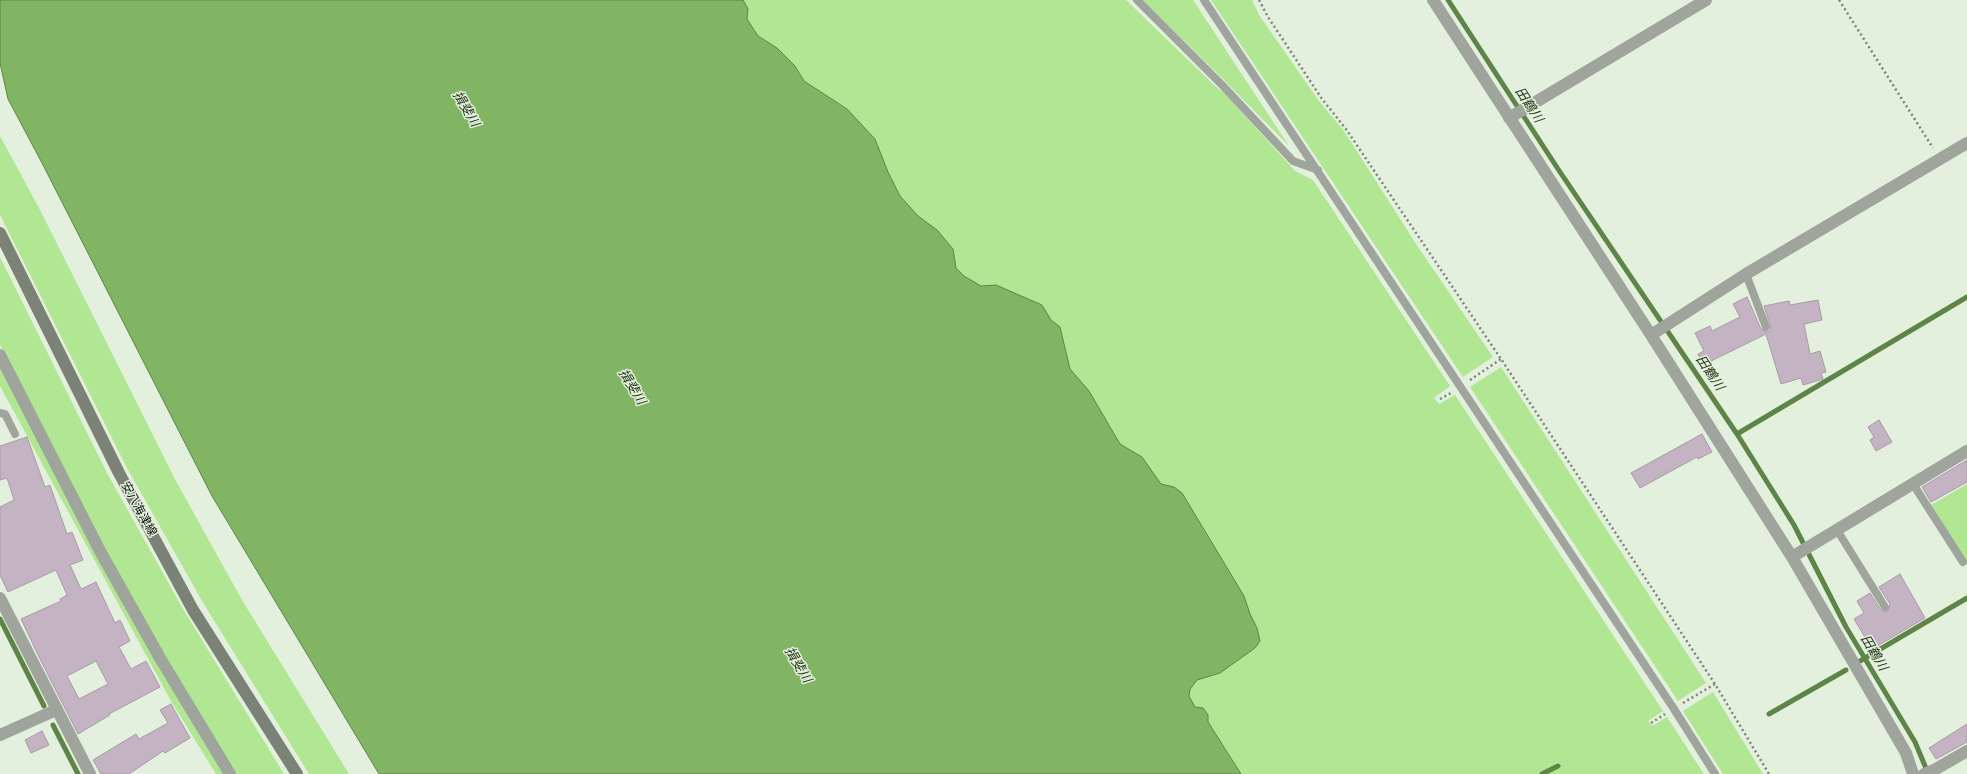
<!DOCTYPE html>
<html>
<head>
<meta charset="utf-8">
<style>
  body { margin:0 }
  canvas { display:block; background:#e3f0dd }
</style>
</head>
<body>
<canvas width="1967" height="774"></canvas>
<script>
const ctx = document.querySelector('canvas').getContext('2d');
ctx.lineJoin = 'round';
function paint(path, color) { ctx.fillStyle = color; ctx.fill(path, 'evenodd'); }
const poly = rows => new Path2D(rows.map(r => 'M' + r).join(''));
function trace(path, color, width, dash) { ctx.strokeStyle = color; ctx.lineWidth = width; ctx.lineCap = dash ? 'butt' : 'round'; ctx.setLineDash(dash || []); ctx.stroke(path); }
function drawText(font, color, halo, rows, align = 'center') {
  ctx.font = font + ' "Crimson Pro","Noto Sans JP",serif'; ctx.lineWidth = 3; ctx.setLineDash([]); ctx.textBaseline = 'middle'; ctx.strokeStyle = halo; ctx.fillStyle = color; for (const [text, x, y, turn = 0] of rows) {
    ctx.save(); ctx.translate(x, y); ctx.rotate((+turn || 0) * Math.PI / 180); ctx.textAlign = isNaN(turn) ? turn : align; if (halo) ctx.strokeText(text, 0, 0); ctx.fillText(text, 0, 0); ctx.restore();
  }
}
paint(poly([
  [743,0,1126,0,1215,86,1225,94,1295,171,1313,180,1450,386,1434,398,1439,404,1455,395,1663,711,1648,721,1652,726,1667,717,1704,774,1241,774,1208,722,1208,715,1203,708,1195,707,1191,703,1155,606,939,254,918,216,900,196,888,172,875,139,847,109,804,81,795,66,777,48,758,36,747,19,748,9],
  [1142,0,1193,0,1289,146,1222,78],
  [1211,0,1252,0,1259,15,1319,101,1344,131,1418,247,1493,357,1463,377],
  [0,136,39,208,176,481,242,600,349,774,309,774,202,601,127,468,0,215],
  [0,257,107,473,183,609,284,774,236,774,165,657,106,550,0,345],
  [0,361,225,774,216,774,171,701,0,386],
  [1501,367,1706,683,1678,701,1470,387],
  [1967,484,1967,563,1931,505],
  [1713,692,1763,774,1723,774,1683,711]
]), '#b1e693');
const water = poly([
  [0,0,743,0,748,9,747,19,758,36,777,48,795,66,804,81,847,109,875,139,888,172,900,196,918,216,937,230,953,249,956,268,964,276,981,286,996,285,1042,305,1051,320,1060,327,1070,369,1089,391,1120,444,1142,457,1161,484,1174,487,1182,493,1244,596,1250,614,1257,628,1260,641,1255,648,1220,673,1197,680,1190,689,1189,696,1195,707,1203,708,1208,715,1208,722,1241,774,379,774,212,496,42,163,8,99,0,63,0,0]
]);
paint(water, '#81b563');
trace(water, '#5e8448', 1);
trace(poly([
  [1448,0,1558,169,1737,434,1794,525,1846,627,1915,742,1928,773],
  [1737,434,1967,297],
  [0,619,44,706],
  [1860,661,1967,598],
  [1769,714,1846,670],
  [53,725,78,774],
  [1542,774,1558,766]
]), '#5e8448', 5);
const building = poly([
  [1747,297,1761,329,1766,332,1770,331,1771,328,1764,306,1789,301,1790,305,1818,300,1822,320,1804,324,1810,354,1820,351,1826,372,1821,373,1823,379,1803,385,1801,378,1781,384,1766,334,1703,365,1698,354,1704,351,1695,333,1710,326,1712,331,1740,317,1733,304,1747,297],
  [1879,420,1892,442,1876,451,1870,440,1874,437,1868,427,1879,420],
  [1702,434,1712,452,1698,459,1697,457,1640,488,1631,473,1702,434],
  [27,437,45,487,50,485,67,534,72,532,83,560,70,565,81,589,96,582,115,623,120,620,130,641,119,647,131,669,146,661,160,687,109,714,110,715,78,734,39,657,21,619,61,601,60,599,67,595,56,570,8,592,0,575,0,507,14,500,7,478,0,480,0,446,27,437],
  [96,661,108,684,79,699,67,676,96,661],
  [1967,460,1967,482,1931,502,1922,487,1967,460],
  [1900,574,1925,618,1872,649,1854,619,1864,613,1857,601,1870,593,1881,610,1885,612,1888,611,1890,604,1879,587,1900,574],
  [171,704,190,738,165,753,163,751,129,774,101,774,93,760,136,734,139,739,168,723,160,710,171,704],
  [1967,724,1967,742,1936,759,1929,748,1967,724],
  [42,731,49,745,31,753,25,740,42,731]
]);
paint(building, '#c4b3c2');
trace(building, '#aa99a8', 1);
trace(poly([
  [1259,0,1268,17,1322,99,1346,129,1501,359,1715,684,1769,774],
  [1839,0,1933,148],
  [1470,380,1501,359],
  [1440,399,1451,393],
  [1683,703,1715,684],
  [1651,723,1665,714]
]), '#7b8477', 2.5, [2, 3]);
trace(poly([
  [1137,0,1223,86,1293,161,1318,170],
  [1204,0,1674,709,1715,774],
  [1746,274,1766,327],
  [0,413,5,414,15,434],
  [1913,484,1963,562],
  [1837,530,1885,607]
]), '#9fa59d', 8);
trace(poly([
  [1433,0,1651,335,1792,557,1906,753,1913,774],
  [1509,118,1706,0],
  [1651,335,1746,274,1967,143],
  [0,355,100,551,160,658,230,774],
  [1792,557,1967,451],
  [0,598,90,774],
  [0,735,56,710],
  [1924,774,1936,769,1967,751]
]), '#9fa59d', 12);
trace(poly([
  [0,233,119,473,193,610,297,774]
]), '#7b8377', 12);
drawText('12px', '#0c100a', '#e3f0dd', [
  ["安八海津線",139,509,61]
]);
drawText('italic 13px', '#1f3312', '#e3f0dd', [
  ["田鶴川",1529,105,57],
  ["揖斐川",466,109,59],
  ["田鶴川",1710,373,56],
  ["揖斐川",632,387,59],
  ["田鶴川",1874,653,59],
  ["揖斐川",798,665,59]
]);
</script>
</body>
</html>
